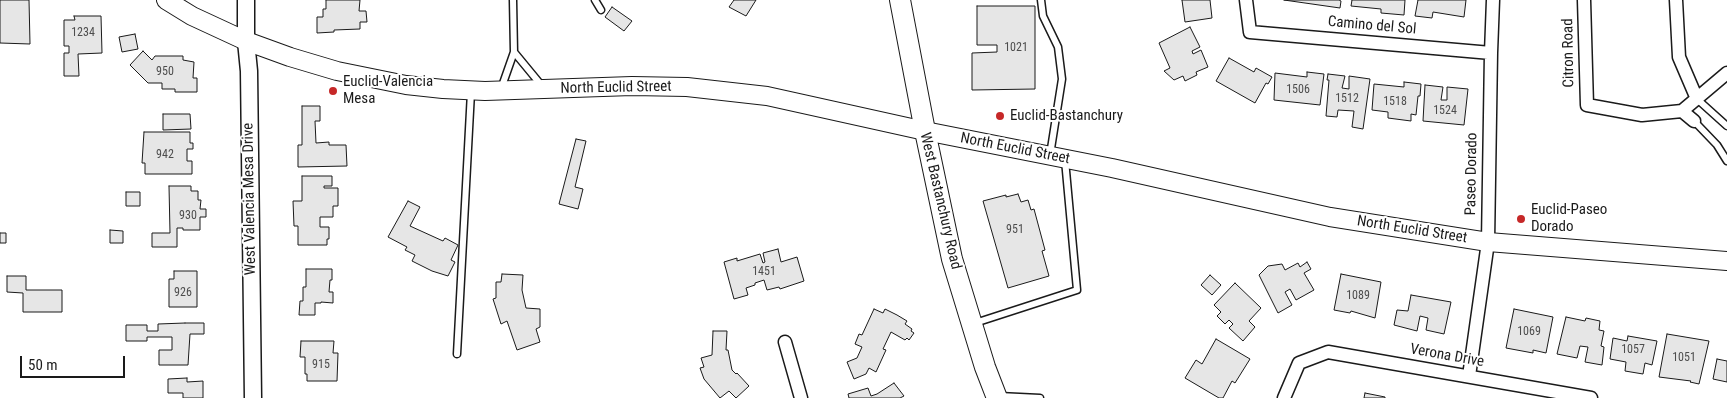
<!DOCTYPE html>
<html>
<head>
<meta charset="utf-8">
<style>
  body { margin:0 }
  #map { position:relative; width:1727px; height:398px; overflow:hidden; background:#fff; font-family:"Roboto Condensed",sans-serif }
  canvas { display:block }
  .scale { position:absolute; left:20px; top:356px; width:105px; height:22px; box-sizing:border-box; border:2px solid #1a1a1a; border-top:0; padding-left:6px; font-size:15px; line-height:18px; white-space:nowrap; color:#1a1a1a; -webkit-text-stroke:4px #fff; paint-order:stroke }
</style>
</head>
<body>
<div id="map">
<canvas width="1727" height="398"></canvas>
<div class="scale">50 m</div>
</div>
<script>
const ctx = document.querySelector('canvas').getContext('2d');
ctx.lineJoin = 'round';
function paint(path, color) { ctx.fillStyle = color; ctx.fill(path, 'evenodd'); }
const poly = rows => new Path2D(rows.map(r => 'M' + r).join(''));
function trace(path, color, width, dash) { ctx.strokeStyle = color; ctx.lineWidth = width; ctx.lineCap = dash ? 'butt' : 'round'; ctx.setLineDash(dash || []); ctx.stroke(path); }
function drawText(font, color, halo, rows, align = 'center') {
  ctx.font = font + ' "Roboto Condensed",sans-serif'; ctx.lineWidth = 4; ctx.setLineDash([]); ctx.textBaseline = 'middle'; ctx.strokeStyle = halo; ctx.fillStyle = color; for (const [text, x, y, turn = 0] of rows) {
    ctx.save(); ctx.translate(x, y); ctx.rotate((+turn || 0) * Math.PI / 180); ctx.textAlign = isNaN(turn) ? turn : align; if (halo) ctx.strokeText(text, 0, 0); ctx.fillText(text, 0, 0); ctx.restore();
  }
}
const building = poly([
  [0,0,29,0,30,44,0,43,0,0],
  [326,0,360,0,359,11,366,11,367,22,360,22,360,29,334,30,334,32,317,33,317,17,323,17,323,9,326,9,326,0],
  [734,0,756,0,746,16,729,7,734,0],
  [1182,0,1210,0,1212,18,1185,22,1182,0],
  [1284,0,1339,0,1341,1,1340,8,1284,0],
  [1352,0,1405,0,1404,15,1381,13,1381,9,1351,6,1352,0],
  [1418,0,1466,0,1464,17,1433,12,1432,18,1415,16,1418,0],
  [977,6,1035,6,1035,89,972,90,972,53,997,52,997,45,977,45,977,6],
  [612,7,632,21,624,31,605,17,612,7],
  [74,16,101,16,102,53,78,54,79,76,64,76,64,53,69,53,69,46,64,46,64,20,75,20,74,16],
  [1190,27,1200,47,1192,51,1193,54,1201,50,1208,67,1196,72,1197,75,1185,81,1183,76,1174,80,1164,71,1170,68,1159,43,1190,27],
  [135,34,138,49,122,52,119,37,135,34],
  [143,51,152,60,155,56,183,56,183,60,194,62,193,78,197,78,197,92,175,92,175,89,162,89,162,83,148,83,130,65,143,51],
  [1229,58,1254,72,1256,68,1272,77,1268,84,1266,83,1255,103,1216,81,1229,58],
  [1307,72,1324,74,1320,105,1274,100,1275,73,1307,77,1307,72],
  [1328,74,1345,76,1342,88,1349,89,1349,76,1370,79,1363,129,1352,127,1354,111,1338,110,1337,117,1326,116,1329,80,1327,80,1328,74],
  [1404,82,1421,84,1420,96,1418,96,1416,115,1411,114,1411,121,1388,118,1388,112,1372,110,1374,84,1404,87,1404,82],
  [1425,85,1443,87,1441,100,1447,100,1447,87,1468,89,1464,125,1423,121,1425,85],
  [302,106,320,106,320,121,315,121,316,143,329,142,329,145,346,145,347,166,298,167,298,145,302,145,302,106],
  [163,114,190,114,191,129,163,130,163,114],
  [144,132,190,132,190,143,193,143,193,149,187,149,187,161,192,161,192,174,145,174,145,163,142,163,144,132],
  [576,139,586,141,575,187,583,189,578,209,559,204,576,139],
  [302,176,332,176,332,186,324,186,324,188,338,188,338,206,333,206,333,217,320,217,320,227,329,227,329,239,327,239,327,245,298,245,298,226,294,226,293,201,302,201,302,176],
  [169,186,191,186,191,191,198,191,198,200,201,200,200,209,206,209,206,217,200,217,200,230,183,230,183,228,177,228,177,247,152,247,152,233,170,233,169,186],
  [126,192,140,192,140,206,126,206,126,192],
  [1018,194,1021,202,1028,200,1031,210,1034,209,1045,250,1042,251,1049,276,1008,288,983,201,1006,195,1006,197,1018,194],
  [408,201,420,207,410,226,443,241,445,238,458,245,451,260,455,262,448,276,432,271,412,261,415,255,405,250,407,247,388,237,408,201],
  [110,230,123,231,123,243,110,243,110,230],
  [0,233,6,233,6,243,0,243,0,233],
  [778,249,781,262,797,257,804,281,780,289,779,287,767,290,764,280,755,283,755,285,746,288,748,295,734,299,724,262,737,258,737,261,760,254,763,263,765,262,763,253,778,249],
  [1307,262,1311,269,1304,273,1314,290,1296,300,1290,289,1285,292,1292,305,1278,313,1259,275,1268,266,1282,264,1285,270,1298,263,1300,267,1307,262],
  [306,269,332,269,332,280,330,280,329,292,333,292,333,303,321,302,321,303,315,303,315,315,299,315,300,301,303,301,303,287,306,287,306,269],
  [174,271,197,271,197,307,169,307,169,279,174,279,174,271],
  [502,274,523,275,522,290,526,308,540,309,540,327,536,329,540,342,517,350,507,321,501,324,493,299,496,298,496,282,501,282,502,274],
  [1341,274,1381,282,1375,318,1351,311,1350,313,1334,310,1341,274],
  [1210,275,1221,285,1212,295,1201,285,1210,275],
  [7,276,26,276,26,290,62,290,62,312,23,312,23,293,7,292,7,276],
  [1235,283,1261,308,1249,321,1255,327,1243,341,1229,328,1233,324,1229,320,1225,324,1217,316,1221,312,1214,305,1235,283],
  [1411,295,1451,302,1444,334,1426,330,1428,318,1420,316,1417,331,1394,325,1397,310,1408,311,1411,295],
  [874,309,883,313,885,309,897,315,907,321,905,324,912,329,911,331,914,333,909,340,907,338,905,340,891,332,883,349,886,350,876,372,869,368,866,374,854,379,847,362,857,358,862,347,855,344,859,334,862,335,874,309],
  [1514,309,1553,317,1546,353,1533,350,1533,353,1506,348,1514,309],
  [1566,317,1585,321,1586,318,1600,321,1599,330,1604,331,1601,346,1604,347,1602,365,1585,362,1588,347,1580,346,1577,358,1557,354,1566,317],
  [185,323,204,323,204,334,190,334,188,365,159,365,159,350,172,350,172,337,147,337,147,341,126,341,126,325,147,325,147,331,158,331,158,324,185,323],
  [713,331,727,331,726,350,728,350,732,370,736,374,737,373,749,386,736,398,729,391,720,398,704,379,700,368,704,367,701,358,712,355,713,331],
  [1667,334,1709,341,1699,384,1690,382,1691,381,1659,377,1667,334],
  [1628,336,1657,341,1652,365,1645,363,1643,374,1625,371,1626,362,1610,359,1613,338,1627,341,1628,336],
  [1216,339,1250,359,1235,383,1232,381,1223,398,1219,398,1185,378,1196,360,1202,364,1216,339],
  [301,341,334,341,333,353,338,353,337,381,307,381,307,374,305,374,305,357,300,357,301,341],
  [1717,359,1727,361,1727,382,1713,379,1717,359],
  [187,378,187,382,203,381,203,398,183,398,183,393,168,393,168,379,187,378],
  [894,383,904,396,900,398,849,398,848,394,868,388,871,396,877,394,894,383],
  [1365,393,1385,397,1385,398,1364,398,1365,393]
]);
paint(building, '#e6e6e6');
trace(building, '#1a1a1a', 1);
const service = poly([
  [595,0,601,10],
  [1041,0,1043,16,1058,47,1062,79,1050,155],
  [514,52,542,86],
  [501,89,514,52,513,0],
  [1697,99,1727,126],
  [1694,121,1717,145,1727,161],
  [975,323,1077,290,1065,160],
  [457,354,471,92],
  [999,396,1040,398]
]);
const minor = poly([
  [1246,0,1250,32,1491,53],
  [1584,0,1587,105,1642,115,1682,111,1727,73],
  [1676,0,1679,57,1697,99],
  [1682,111,1694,121],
  [785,342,801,398],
  [1469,376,1488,242,1491,53,1493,0],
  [1284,398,1299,363,1328,352,1591,398]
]);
const tertiary = poly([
  [246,0,246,41,249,71,253,398]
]);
const secondary = poly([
  [166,0,192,16,246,41,290,57,337,71,406,85,443,89,485,91,632,86,687,87,767,96,925,131,1112,168,1330,217,1488,242,1727,261]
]);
const primary = poly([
  [900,0,925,131,952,259,985,367,997,398]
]);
trace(service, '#1a1a1a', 9);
trace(minor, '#1a1a1a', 15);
trace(tertiary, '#1a1a1a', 19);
trace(secondary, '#1a1a1a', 20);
trace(primary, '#1a1a1a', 22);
trace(service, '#fff', 6);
trace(minor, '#fff', 12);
trace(tertiary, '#fff', 16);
trace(secondary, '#fff', 18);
trace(primary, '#fff', 20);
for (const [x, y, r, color] of [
  [333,91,5,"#c62828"],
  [1000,116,5,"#c62828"],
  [1521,219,5,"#c62828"]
]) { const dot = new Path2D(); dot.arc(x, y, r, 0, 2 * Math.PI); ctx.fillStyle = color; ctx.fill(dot); trace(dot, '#fff', 2); }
drawText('12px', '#4d4d4d', null, [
  ["1234",83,33],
  ["1021",1016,48],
  ["950",165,72],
  ["1506",1298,90],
  ["1512",1347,99],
  ["1518",1395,102],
  ["1524",1445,111],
  ["942",165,155],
  ["930",188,216],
  ["951",1015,230],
  ["1451",764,272],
  ["926",183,293],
  ["1089",1358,296],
  ["1069",1529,332],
  ["1057",1633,350],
  ["1051",1684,358],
  ["915",321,365]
]);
drawText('15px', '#1a1a1a', '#fff', [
  ["Camino del Sol",1372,26,5],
  ["Citron Road",1569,53,-91],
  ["North Euclid Street",616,88,-1],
  ["North Euclid Street",1015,149,11],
  ["Paseo Dorado",1472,174,-89],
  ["West Valencia Mesa Drive",250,199,-91],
  ["West Bastanchury Road",940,201,77],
  ["North Euclid Street",1412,230,9],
  ["Verona Drive",1447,356,10]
]);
drawText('15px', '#1a1a1a', '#fff', [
  ["Euclid-Valencia",343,82],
  ["Mesa",343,99],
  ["Euclid-Bastanchury",1010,116],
  ["Euclid-Paseo",1531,210],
  ["Dorado",1531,227]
], 'left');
</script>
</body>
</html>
